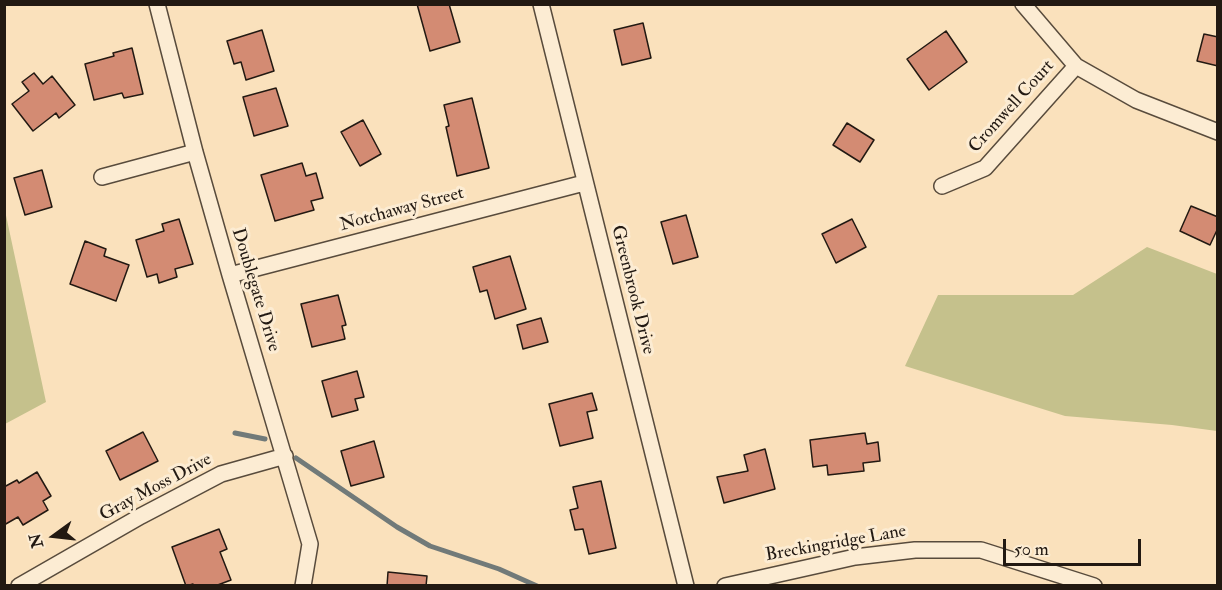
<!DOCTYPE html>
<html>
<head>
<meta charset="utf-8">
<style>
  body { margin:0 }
  #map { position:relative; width:1222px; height:590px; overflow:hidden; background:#fae1bc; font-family:"IM FELL Double Pica",serif }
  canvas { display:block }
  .frame { position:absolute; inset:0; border:6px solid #221912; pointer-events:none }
  .north { position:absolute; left:24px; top:506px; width:60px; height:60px; -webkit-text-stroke:4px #fcecd3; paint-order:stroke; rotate:255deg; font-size:16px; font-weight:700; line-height:24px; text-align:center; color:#221912 }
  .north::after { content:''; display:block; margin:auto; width:21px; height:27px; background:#221912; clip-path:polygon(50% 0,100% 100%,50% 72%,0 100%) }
  .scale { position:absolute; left:1003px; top:539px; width:138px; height:27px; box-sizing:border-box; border:3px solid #221912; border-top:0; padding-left:8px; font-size:18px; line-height:21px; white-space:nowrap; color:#221912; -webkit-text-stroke:4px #fcecd3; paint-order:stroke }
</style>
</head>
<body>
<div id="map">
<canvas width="1222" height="590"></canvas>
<div class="frame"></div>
<div class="north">N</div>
<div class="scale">50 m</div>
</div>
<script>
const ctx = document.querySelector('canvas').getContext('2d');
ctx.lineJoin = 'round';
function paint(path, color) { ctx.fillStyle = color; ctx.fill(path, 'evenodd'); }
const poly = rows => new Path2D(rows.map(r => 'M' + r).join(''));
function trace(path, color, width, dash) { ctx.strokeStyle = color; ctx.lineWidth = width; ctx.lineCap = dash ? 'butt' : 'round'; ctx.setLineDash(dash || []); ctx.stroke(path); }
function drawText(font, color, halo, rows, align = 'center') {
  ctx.font = font + ' "IM FELL Double Pica",serif'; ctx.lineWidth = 6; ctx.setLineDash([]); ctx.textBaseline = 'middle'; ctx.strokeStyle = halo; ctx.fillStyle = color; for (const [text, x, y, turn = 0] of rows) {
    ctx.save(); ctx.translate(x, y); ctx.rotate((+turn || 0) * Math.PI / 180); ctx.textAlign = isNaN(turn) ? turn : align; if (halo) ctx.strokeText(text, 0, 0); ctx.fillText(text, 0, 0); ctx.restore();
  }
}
paint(poly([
  [4,206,46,402,5,424,4,424],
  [1147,247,1217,274,1217,431,1172,425,1065,416,905,366,938,295,1073,295]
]), '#c5c18c');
trace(poly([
  [235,433,265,439],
  [296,458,397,527,430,546,499,569,537,586]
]), '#717a79', 5);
const building = poly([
  [417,4,449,4,460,42,430,51,417,4],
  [643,23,651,58,622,65,614,30,643,23],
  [262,30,274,71,246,80,241,62,234,64,227,41,262,30],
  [946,31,967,62,929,90,907,59,946,31],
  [1204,34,1218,37,1218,66,1197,61,1204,34],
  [132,48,143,94,124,98,122,93,94,100,85,64,114,56,113,53,132,48],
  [34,73,43,84,52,76,75,105,59,118,56,113,33,131,12,104,29,91,22,82,34,73],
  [276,88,288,126,254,136,243,97,276,88],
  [472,98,489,168,457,176,446,127,449,126,444,105,472,98],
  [363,120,381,154,360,166,341,132,363,120],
  [847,123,874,140,860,162,833,145,847,123],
  [302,163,306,176,316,173,323,198,311,201,314,210,275,221,261,175,302,163],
  [42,170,52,207,25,215,14,178,42,170],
  [1191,206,1218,217,1218,228,1210,245,1180,231,1191,206],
  [686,215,698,257,673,264,661,222,686,215],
  [179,219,193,264,175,269,177,277,159,283,157,274,147,277,136,240,164,231,162,224,179,219],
  [852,219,866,247,836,263,822,234,852,219],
  [85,241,106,249,104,256,129,265,116,301,70,284,85,241],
  [510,256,526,309,495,319,487,290,480,292,473,267,510,256],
  [338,295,346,325,342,326,345,339,312,347,301,304,338,295],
  [541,318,548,342,523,349,517,325,541,318],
  [357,371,364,397,355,399,358,410,332,417,322,381,357,371],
  [592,393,597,410,587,412,593,438,560,446,549,404,592,393],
  [143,432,158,461,120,480,106,451,143,432],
  [865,433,867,444,878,442,880,461,863,463,864,471,828,475,827,465,813,467,810,440,865,433],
  [374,441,384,477,351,486,341,451,374,441],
  [765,449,775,489,724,503,717,477,748,471,744,455,765,449],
  [37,472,51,496,43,501,48,510,23,525,18,517,4,525,4,487,17,480,19,483,37,472],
  [601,481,616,548,589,554,583,529,575,530,570,510,578,508,573,487,601,481],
  [219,529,227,549,220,552,231,580,215,586,194,586,193,584,186,586,172,547,219,529],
  [388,572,427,576,426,586,387,586,388,572]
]);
paint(building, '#d38b73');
trace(building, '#221912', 1.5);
const minor = poly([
  [157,4,195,152,230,275,310,544,303,586],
  [541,4,686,586],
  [1023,4,1076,66,1136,100,1218,132],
  [102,177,195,152],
  [942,186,985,168,1076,66],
  [230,275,584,183],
  [19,586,141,516,221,474,285,456],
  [725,586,855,557,915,550,981,550,1094,586]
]);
trace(minor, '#584b3c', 18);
trace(minor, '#fcecd3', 15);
drawText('18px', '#221912', '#fcecd3', [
  ["Cromwell Court",1012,107,-48],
  ["Notchaway Street",402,210,-15],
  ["Doublegate Drive",255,290,73],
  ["Greenbrook Drive",632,290,76],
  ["Gray Moss Drive",156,488,-28],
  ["Breckingridge Lane",836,544,-10]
]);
</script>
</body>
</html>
